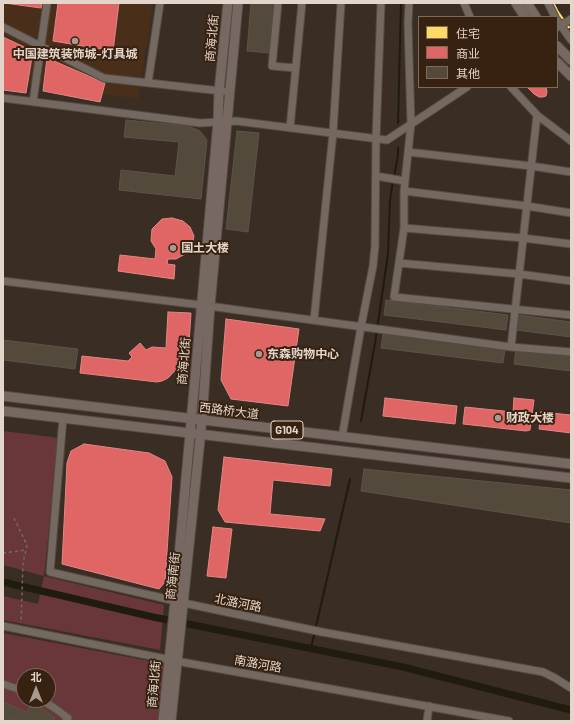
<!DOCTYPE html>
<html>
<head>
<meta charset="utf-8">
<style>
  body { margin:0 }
  #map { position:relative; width:574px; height:724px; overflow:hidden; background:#392d24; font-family:Barlow,"Noto Sans SC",sans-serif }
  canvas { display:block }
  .frame { position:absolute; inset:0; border:4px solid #e3d5ca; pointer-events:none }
  .legend { position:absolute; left:418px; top:16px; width:140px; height:72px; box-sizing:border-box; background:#372211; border:1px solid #7c6a5b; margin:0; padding:5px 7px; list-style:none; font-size:12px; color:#e3d5ca }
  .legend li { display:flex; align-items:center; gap:8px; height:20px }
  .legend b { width:20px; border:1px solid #7c6a5b }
  .north { position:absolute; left:16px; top:668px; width:40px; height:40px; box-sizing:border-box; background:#372211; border:1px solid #7c6a5b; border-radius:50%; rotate:0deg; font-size:11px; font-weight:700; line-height:16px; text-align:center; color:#e3d5ca }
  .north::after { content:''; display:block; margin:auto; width:14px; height:18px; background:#a89a90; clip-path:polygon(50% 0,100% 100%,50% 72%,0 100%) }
</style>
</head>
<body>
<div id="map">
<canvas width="574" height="724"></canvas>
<div class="frame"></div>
<ul class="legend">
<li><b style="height:11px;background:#ffd966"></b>住宅</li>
<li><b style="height:11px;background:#e06666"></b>商业</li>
<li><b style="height:11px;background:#544a3b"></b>其他</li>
</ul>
<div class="north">北</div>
</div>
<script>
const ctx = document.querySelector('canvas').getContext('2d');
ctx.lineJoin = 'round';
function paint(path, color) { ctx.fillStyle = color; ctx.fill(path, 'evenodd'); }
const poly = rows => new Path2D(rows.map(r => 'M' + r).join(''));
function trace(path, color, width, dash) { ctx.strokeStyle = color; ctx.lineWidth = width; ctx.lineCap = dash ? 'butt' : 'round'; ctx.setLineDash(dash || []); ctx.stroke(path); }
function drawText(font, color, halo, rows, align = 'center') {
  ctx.font = font + ' Barlow,"Noto Sans SC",sans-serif'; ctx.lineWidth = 4; ctx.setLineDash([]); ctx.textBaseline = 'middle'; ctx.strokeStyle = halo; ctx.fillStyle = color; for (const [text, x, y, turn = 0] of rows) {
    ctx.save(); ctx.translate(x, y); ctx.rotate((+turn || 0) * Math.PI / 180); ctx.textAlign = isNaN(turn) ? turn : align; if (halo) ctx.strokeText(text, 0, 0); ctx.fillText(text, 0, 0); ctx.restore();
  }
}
paint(poly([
  [3,3,153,3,138,99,3,80]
]), '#492f1a');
paint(poly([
  [3,431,59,438,44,576,164,605,160,650,3,620,3,596,38,604,44,576,3,565],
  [3,633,170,665,164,721,3,721],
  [24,676,48,676,48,700,24,700]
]), '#69373a');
const homes = poly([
  [548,3,571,3,571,27,566,29,548,3],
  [554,3,571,3,571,29,558,11,554,3]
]);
paint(homes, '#ffd966');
trace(homes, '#f7d884', 1);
const shops = poly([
  [4,3,42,3,41,8,4,3],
  [58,3,119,3,113,51,53,41,58,3],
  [3,37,33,51,26,93,3,90,3,37],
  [47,58,105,83,100,102,43,91,47,58],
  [527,87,546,87,547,92,546,96,543,97,539,97,534,94,527,87],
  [172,218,183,221,190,227,194,236,192,247,185,254,176,259,168,259,167,264,175,265,174,279,118,271,120,255,155,259,156,249,151,241,152,229,162,219,172,218],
  [168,312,191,313,189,344,185,344,184,361,168,378,162,381,157,382,80,373,82,356,128,361,132,357,129,353,140,343,146,350,152,347,166,348,168,312],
  [226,319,299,329,288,406,231,399,221,380,226,319],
  [385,398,457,406,455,424,383,416,385,398],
  [514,398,534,400,530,430,526,431,463,424,465,407,513,412,514,398],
  [541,412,571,415,571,433,539,429,541,412],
  [84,444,149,453,165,461,172,477,165,582,159,589,62,564,67,463,71,451,84,444],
  [224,457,332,469,330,486,273,480,270,514,325,519,320,531,225,522,218,510,224,457],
  [213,527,232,529,226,578,207,576,213,527]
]);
paint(shops, '#e06666');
trace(shops, '#e18784', 1);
trace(poly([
  [398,123,401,3],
  [394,177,398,155,398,148],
  [361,421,375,343,388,254,390,200,393,181],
  [311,648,350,479]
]), '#1f1c0d', 2);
trace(poly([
  [3,582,153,617,403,667,571,710]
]), '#1f1c0d', 7);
const building = poly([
  [251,3,275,3,270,53,247,51,251,3],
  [126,120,188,126,200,131,207,140,201,199,119,190,121,170,175,176,179,142,124,137,126,120],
  [237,131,259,133,248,232,226,229,237,131],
  [386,300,508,315,506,330,384,315,386,300],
  [518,315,571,322,571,337,516,330,518,315],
  [383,334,505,349,503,363,381,348,383,334],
  [3,340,78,349,75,369,3,360,3,340],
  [516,350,571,356,571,371,514,364,516,350],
  [364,469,571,490,571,523,361,491,364,469],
  [3,702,26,712,32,703,44,710,55,718,52,721,3,720,3,702]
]);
paint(building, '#544a3b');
trace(building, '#5c534b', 1);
const minor = poly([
  [278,3,272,66,296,68],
  [409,3,408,23,411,124,404,191,404,228,394,297,571,315],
  [464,3,470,17],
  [548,3,555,17],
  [557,20,571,40],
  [3,27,104,78,230,92],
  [558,27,571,19],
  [148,83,160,3],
  [511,87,537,115,571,141],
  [3,98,200,123,236,121,387,140,467,87],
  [33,102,47,3],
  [290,128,302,3],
  [408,152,531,166,571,172],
  [376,176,405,181],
  [404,191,527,206,571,213],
  [404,228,523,238,571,244],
  [399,263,519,274,571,281],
  [3,281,201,305,511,347,571,352],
  [314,320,333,133,341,3],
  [511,347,537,115],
  [63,418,50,572,193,605,322,632,543,672,555,678,571,688],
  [342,437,361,327,373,266,375,246,376,139,381,3],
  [3,626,176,661,509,721],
  [3,684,24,691],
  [41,700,53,707,68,718,66,721],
  [427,721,429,706]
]);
const major = poly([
  [516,3,525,17],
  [527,3,536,17],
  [557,46,571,60],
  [557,62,571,76],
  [3,396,571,464],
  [3,411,571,478],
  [163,721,175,601,218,122,219,91,228,3],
  [171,721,202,420,210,306,238,3]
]);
trace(minor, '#564b43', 9);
trace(major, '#564b43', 11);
trace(poly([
  [14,518,27,545,23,563,21,623],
  [3,553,26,550]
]), '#736963', 1.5, [3, 3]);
trace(minor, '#736961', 7);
trace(major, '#776962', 9);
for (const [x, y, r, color] of [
  [75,41,4,"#a89a90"],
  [173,248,4,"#a89a90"],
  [259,354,4,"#a89a90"],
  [498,418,4,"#a89a90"]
]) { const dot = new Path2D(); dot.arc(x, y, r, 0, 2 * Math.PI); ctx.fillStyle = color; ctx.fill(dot); trace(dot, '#372211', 1.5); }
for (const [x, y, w] of [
  [287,430,32]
]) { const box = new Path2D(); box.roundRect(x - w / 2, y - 9, w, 18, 3); ctx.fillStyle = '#372211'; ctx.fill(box); trace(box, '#e3d5ca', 1); }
drawText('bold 11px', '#e3d5ca', null, [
  ["G104",287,430]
]);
drawText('12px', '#e3d5ca', '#372211', [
  ["商海北街",212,38,-85],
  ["商海北街",184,361,-85],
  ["西路桥大道",229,411,7],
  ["商海南街",173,576,-84],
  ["北潞河路",238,603,11],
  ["南潞河路",258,664,10],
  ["商海北街",154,684,-85]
]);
drawText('bold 12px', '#e3d5ca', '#372211', [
  ["中国建筑装饰城-灯具城",75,54,"center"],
  ["国土大楼",181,248],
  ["东森购物中心",267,354],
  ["财政大楼",506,418]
], 'left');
</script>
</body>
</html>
